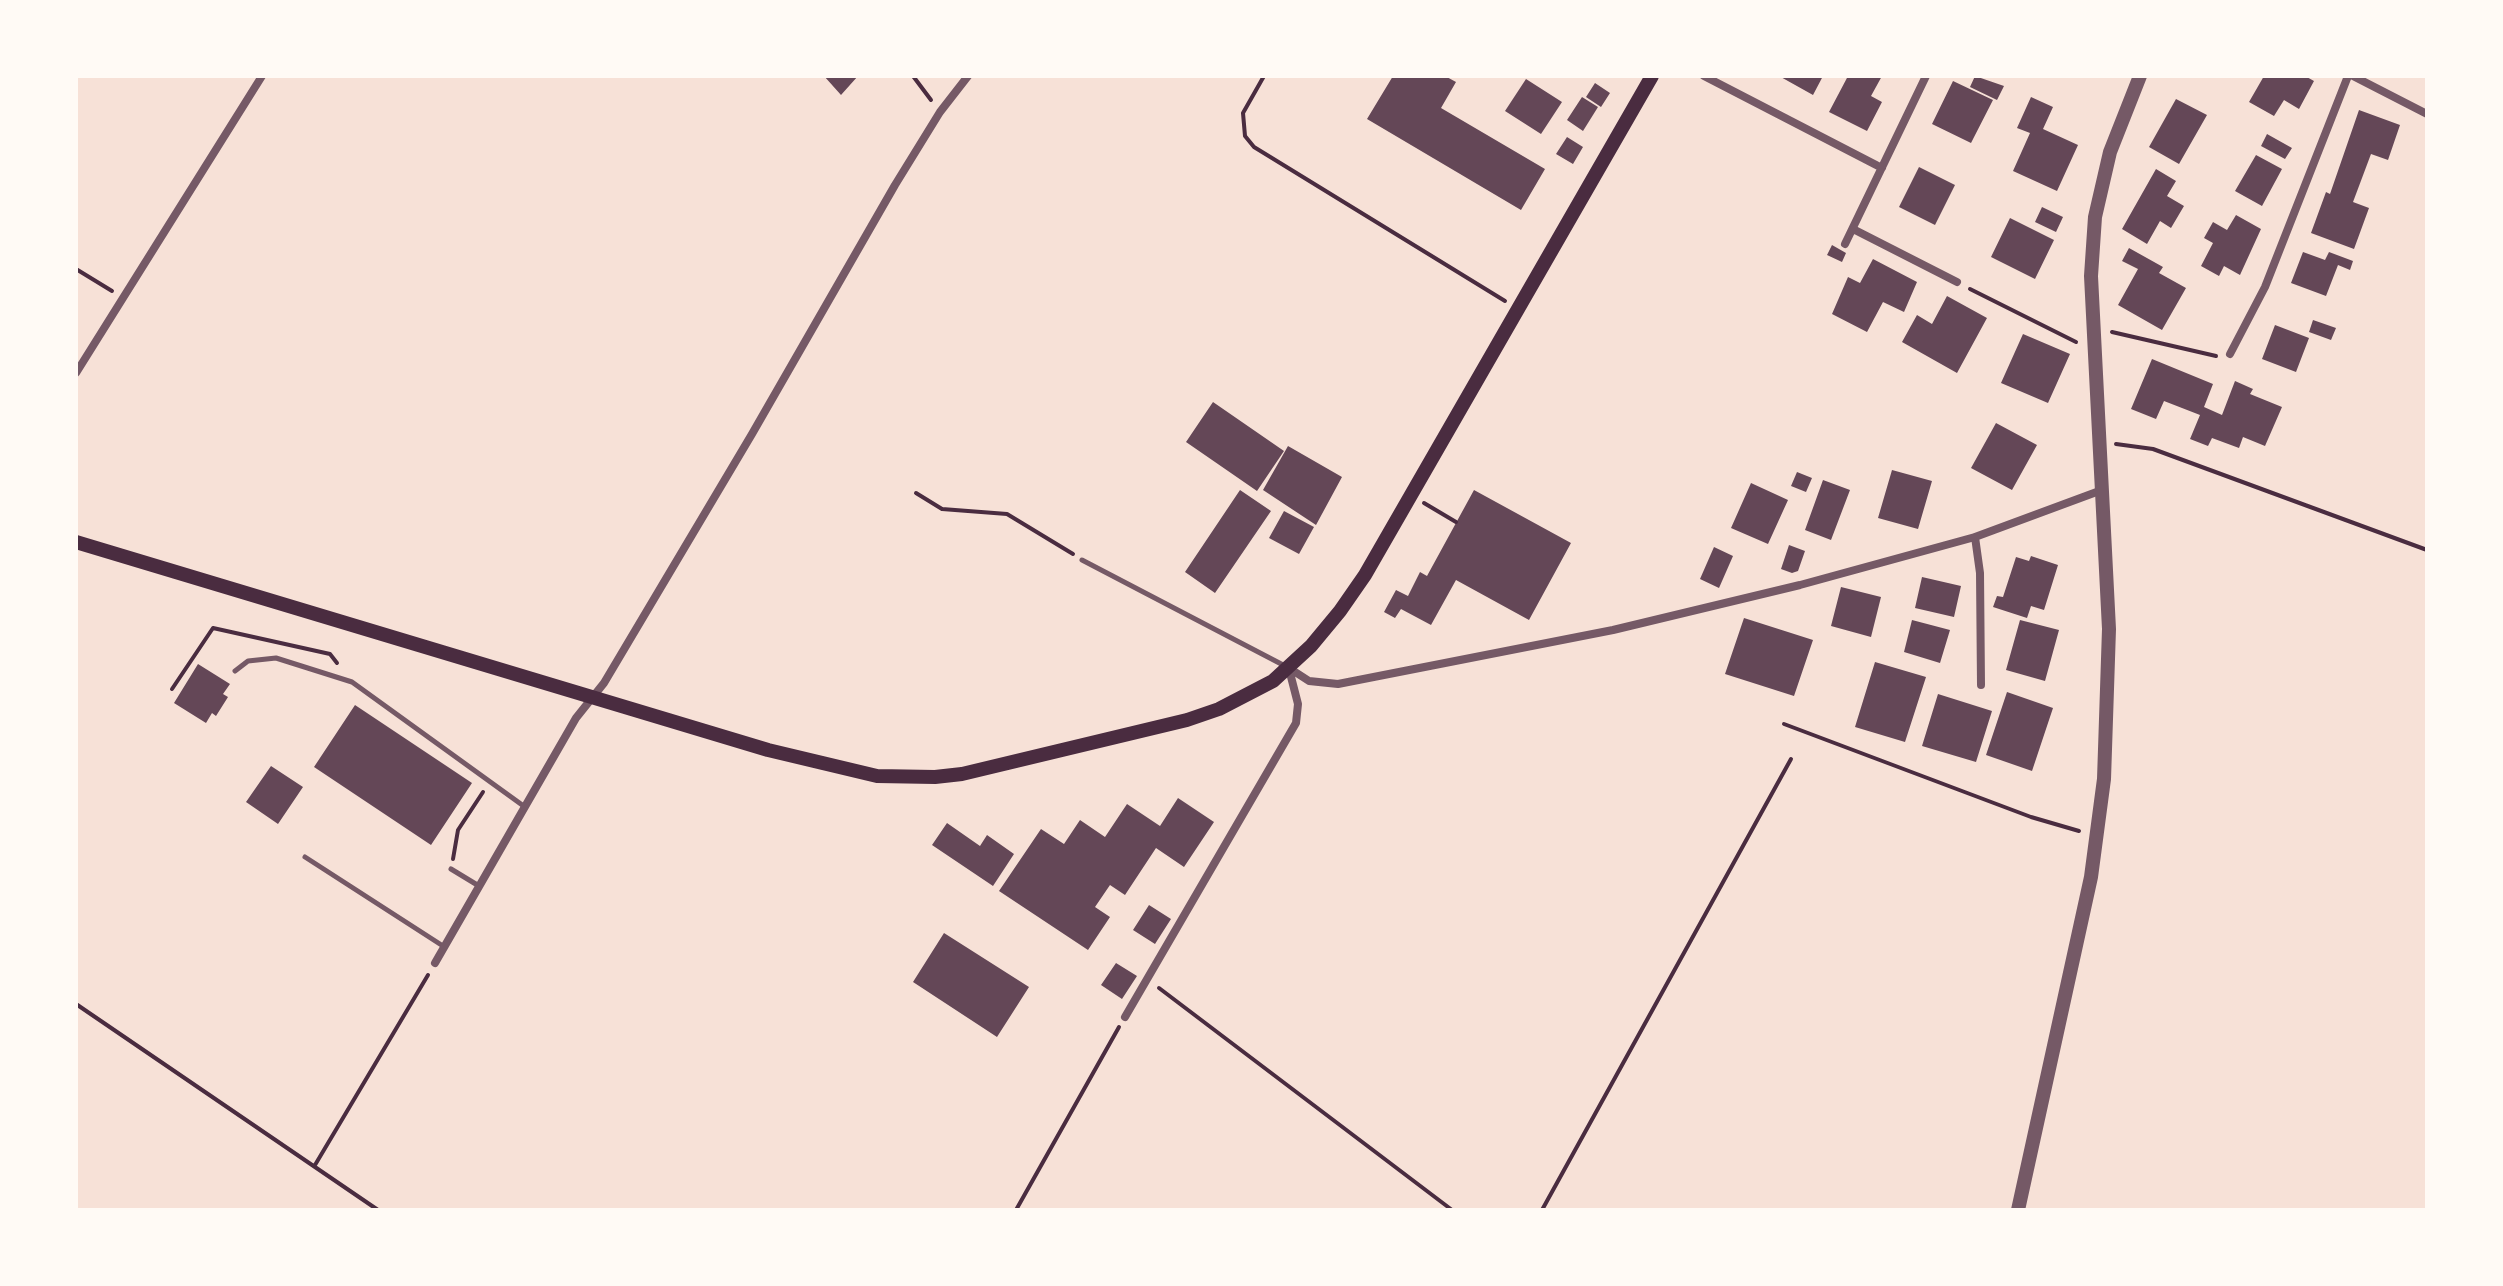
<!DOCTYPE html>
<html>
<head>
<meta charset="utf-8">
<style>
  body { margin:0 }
  #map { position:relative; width:2503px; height:1286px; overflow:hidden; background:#f7e1d7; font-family:Lato,sans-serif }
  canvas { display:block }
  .frame { position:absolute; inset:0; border:78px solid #fffaf5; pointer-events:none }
</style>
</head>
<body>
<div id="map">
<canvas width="2503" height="1286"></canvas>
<div class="frame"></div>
</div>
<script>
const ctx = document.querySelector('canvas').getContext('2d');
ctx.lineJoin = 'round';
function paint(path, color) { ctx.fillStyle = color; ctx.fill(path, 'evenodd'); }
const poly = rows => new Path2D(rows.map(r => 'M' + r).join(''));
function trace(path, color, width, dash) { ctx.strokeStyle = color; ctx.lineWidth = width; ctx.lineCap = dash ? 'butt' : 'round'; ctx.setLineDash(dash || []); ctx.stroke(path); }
paint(poly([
  [824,76,858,76,841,95],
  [1393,76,1445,76,1456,82,1441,108,1545,169,1521,210,1367,119],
  [1779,76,1823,76,1813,95],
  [1848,76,1882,76,1871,96,1882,102,1867,131,1829,112],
  [1975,76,2004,86,1997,100,1970,87],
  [2264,76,2305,76,2314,81,2299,109,2284,100,2274,116,2249,102],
  [1526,79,1562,102,1541,134,1505,111],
  [1953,81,1993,100,1971,143,1932,124],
  [1595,83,1610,93,1601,107,1586,97],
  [1582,97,1598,107,1583,131,1567,120],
  [2031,97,2053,107,2043,129,2078,145,2057,191,2013,171,2030,133,2017,128],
  [2176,99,2207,115,2179,164,2149,147],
  [2359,110,2400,125,2388,160,2371,154,2353,202,2369,208,2354,249,2311,233,2326,192,2330,194],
  [2267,134,2292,148,2285,159,2261,146],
  [1567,137,1583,147,1573,164,1556,154],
  [2256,155,2282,169,2262,206,2235,191],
  [1919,167,1955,185,1935,225,1899,207],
  [2156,169,2176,181,2167,196,2184,206,2171,228,2160,221,2147,244,2122,229],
  [2042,207,2063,217,2056,232,2035,222],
  [2236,215,2261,229,2240,275,2224,266,2219,276,2201,266,2213,243,2204,238,2213,222,2227,230],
  [2010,218,2054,240,2035,279,1991,257],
  [1832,245,1846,253,1842,262,1827,255],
  [2129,248,2163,267,2159,273,2186,288,2162,330,2118,305,2138,269,2122,261],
  [2303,252,2325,260,2329,252,2353,261,2350,270,2338,265,2326,296,2291,283],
  [1873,259,1917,282,1904,312,1883,302,1867,332,1832,314,1848,277,1860,283],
  [1947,296,1987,318,1957,373,1902,342,1917,315,1932,324],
  [2313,320,2336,328,2331,340,2309,332],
  [2275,325,2309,338,2296,372,2262,359],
  [2023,334,2070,354,2048,403,2001,383],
  [2152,359,2213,384,2204,407,2222,415,2235,381,2253,389,2250,394,2282,407,2265,446,2243,437,2239,448,2212,438,2208,446,2190,439,2200,415,2164,401,2156,419,2131,409],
  [1213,402,1284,451,1257,491,1186,442],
  [1996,423,2037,445,2012,490,1971,468],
  [1288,446,1342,477,1316,525,1263,490],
  [1892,470,1932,481,1918,529,1878,518],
  [1797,472,1812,478,1806,492,1791,486],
  [1823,480,1850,490,1831,540,1805,530],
  [1751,483,1788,500,1768,544,1731,528],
  [1240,490,1271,511,1215,593,1185,572],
  [1474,490,1571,543,1529,620,1456,580,1431,625,1401,609,1395,618,1384,612,1396,590,1408,596,1420,572,1427,576],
  [1284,511,1314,527,1299,554,1269,538],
  [1789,545,1805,551,1798,571,1792,573,1781,569],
  [1714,547,1733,556,1719,588,1700,579],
  [2031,556,2058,565,2044,610,2031,606,2027,618,1993,607,1997,596,2003,597,2016,557,2029,561],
  [1922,577,1961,586,1954,617,1915,608],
  [1841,587,1881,597,1871,637,1831,626],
  [1744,618,1813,640,1794,696,1725,674],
  [1912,620,1950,630,1940,663,1904,652],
  [2020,620,2059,630,2045,681,2006,670],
  [1875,662,1926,677,1905,742,1855,727],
  [198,664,230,684,223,694,228,697,216,716,212,713,206,723,174,703],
  [2007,692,2053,708,2032,771,1986,755],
  [1938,694,1992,711,1976,762,1922,746],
  [355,705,472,783,431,845,314,767],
  [271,766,303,787,278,824,246,802],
  [1178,798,1214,822,1184,867,1156,848,1125,895,1110,885,1095,907,1110,917,1088,950,999,891,1041,829,1064,844,1080,820,1105,837,1127,804,1160,826],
  [947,823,980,846,987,835,1014,854,993,886,932,845],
  [1149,905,1171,919,1155,944,1133,930],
  [944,933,1029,987,997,1037,913,982],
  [1116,963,1137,976,1122,999,1101,985]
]), '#644757');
trace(poly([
  [913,76,931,100],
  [1264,76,1243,113,1245,136,1254,147,1505,301],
  [76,269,112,291],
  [1970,289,2076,342],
  [2112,332,2216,356],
  [2116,444,2153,449,2427,550],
  [916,493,942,509,1007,514,1073,554],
  [1424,503,1456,522],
  [172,689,213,628,330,654,337,663],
  [1784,724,2031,817,2079,831],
  [453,859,458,830,483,792],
  [1159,988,1452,1210],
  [76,1004,378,1210],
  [315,1165,428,975],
  [1016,1210,1119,1027],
  [1542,1210,1791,759]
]), '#4a2c40', 4);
trace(poly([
  [1082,560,1287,667],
  [235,671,248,661,276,658,352,682,525,807],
  [305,857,443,946],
  [451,869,479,886]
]), '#755966', 5);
trace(poly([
  [1704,76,1882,168],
  [2353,76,2427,114],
  [1853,229,1957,282],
  [1845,244,1926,76],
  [2230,354,2265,287,2348,76],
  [76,373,262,76],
  [1975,537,1980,573,1981,685],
  [1289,668,1309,681,1338,684,1613,630,1800,585,1975,537,2102,490],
  [435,963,576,718,604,683,752,434,895,185,940,112,968,76],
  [1125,1017,1296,723,1298,704,1289,669]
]), '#755966', 8);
trace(poly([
  [2018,1210,2091,877,2104,779,2109,629,2091,276,2095,217,2110,152,2140,76]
]), '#755966', 14);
trace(poly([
  [76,542,768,750,877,776,935,777,962,774,1187,720,1219,709,1273,681,1311,646,1340,611,1365,575,1652,76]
]), '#4a2c40', 14);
</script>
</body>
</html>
